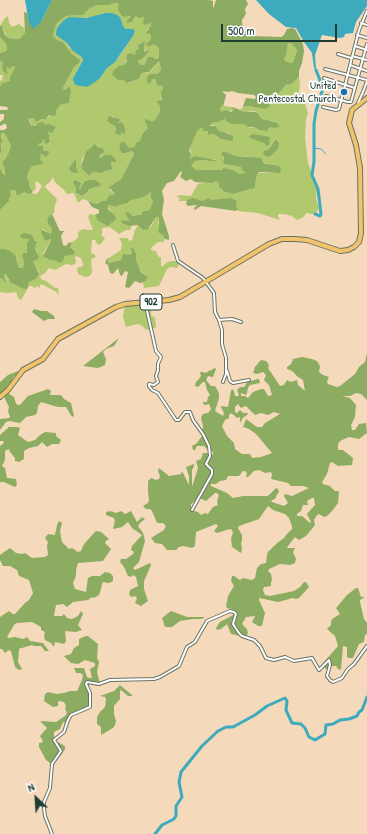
<!DOCTYPE html>
<html>
<head>
<meta charset="utf-8">
<style>
  body { margin:0 }
  #map { position:relative; width:367px; height:834px; overflow:hidden; background:#f4d9bb; font-family:"Patrick Hand",sans-serif }
  canvas { display:block }
  .north { position:absolute; left:16px; top:778px; width:40px; height:40px; -webkit-text-stroke:3px #fff; paint-order:stroke; rotate:335deg; font-size:11px; font-weight:700; line-height:16px; text-align:center; color:#1f3d34 }
  .north::after { content:''; display:block; margin:auto; width:14px; height:18px; background:#1f3d34; clip-path:polygon(50% 0,100% 100%,50% 72%,0 100%) }
  .scale { position:absolute; left:221px; top:24px; width:116px; height:18px; box-sizing:border-box; border:2px solid #1f3d34; border-top:0; padding-left:5px; font-size:12px; line-height:14px; white-space:nowrap; color:#1f3d34; -webkit-text-stroke:3px #fff; paint-order:stroke }
</style>
</head>
<body>
<div id="map">
<canvas width="367" height="834"></canvas>
<div class="north">N</div>
<div class="scale">500 m</div>
</div>
<script>
const ctx = document.querySelector('canvas').getContext('2d');
ctx.lineJoin = 'round';
function paint(path, color) { ctx.fillStyle = color; ctx.fill(path, 'evenodd'); }
const poly = rows => new Path2D(rows.map(r => 'M' + r).join(''));
function trace(path, color, width, dash) { ctx.strokeStyle = color; ctx.lineWidth = width; ctx.lineCap = dash ? 'butt' : 'round'; ctx.setLineDash(dash || []); ctx.stroke(path); }
function drawText(font, color, halo, rows, align = 'center') {
  ctx.font = font + ' "Patrick Hand",sans-serif'; ctx.lineWidth = 3.5; ctx.setLineDash([]); ctx.textBaseline = 'middle'; ctx.strokeStyle = halo; ctx.fillStyle = color; for (const [text, x, y, turn = 0] of rows) {
    ctx.save(); ctx.translate(x, y); ctx.rotate((+turn || 0) * Math.PI / 180); ctx.textAlign = isNaN(turn) ? turn : align; if (halo) ctx.strokeText(text, 0, 0); ctx.fillText(text, 0, 0); ctx.restore();
  }
}
paint(poly([
  [116,2,127,17,131,16,132,17,129,19,133,21,136,16,143,17,145,18,148,23,150,22,152,25,146,31,150,34,151,36,149,47,154,44,157,46,159,48,159,56,156,59,146,60,144,65,141,65,138,62,139,60,143,58,150,51,148,50,144,52,145,43,144,42,138,45,139,49,136,51,136,54,127,59,124,65,115,70,112,75,118,80,123,80,128,83,139,79,142,73,147,73,151,71,159,61,161,70,157,74,152,74,151,83,152,79,155,79,155,81,163,86,160,111,155,120,152,121,147,120,145,122,148,128,142,134,140,141,135,148,129,148,125,142,119,147,121,153,125,153,132,151,134,154,121,179,112,185,110,190,115,194,112,196,106,201,102,201,97,204,83,199,78,203,74,193,67,194,64,190,55,182,53,177,50,182,46,185,45,187,56,198,57,200,55,205,54,213,47,218,48,224,52,229,52,233,51,234,42,229,40,230,46,241,51,239,51,241,43,254,45,258,57,261,64,259,65,256,74,255,75,250,70,247,72,242,78,238,78,232,83,229,89,230,93,230,88,217,90,214,95,215,98,221,104,224,112,222,111,213,108,206,109,205,116,207,120,205,128,203,129,201,144,197,151,192,153,200,151,210,143,211,142,215,132,216,127,222,123,220,129,226,132,226,130,230,126,230,119,234,110,227,102,228,102,236,105,238,101,244,98,245,95,240,92,240,91,253,94,254,96,257,91,259,92,272,90,276,85,277,78,274,77,268,83,266,83,264,81,258,76,256,75,258,76,262,75,264,71,265,66,264,55,270,49,268,45,273,40,276,41,279,46,281,55,288,58,288,59,295,55,291,41,284,39,288,36,285,36,289,32,286,28,286,29,282,36,279,39,272,33,262,37,254,35,250,37,241,35,240,29,238,31,239,27,246,27,253,22,257,24,262,23,268,21,269,19,268,16,258,9,250,5,249,0,249,0,210,8,202,11,195,10,190,15,190,16,193,24,192,36,194,39,191,42,186,38,182,35,182,36,188,34,191,32,190,28,186,29,182,27,176,31,166,39,164,41,153,43,153,49,151,44,151,43,146,39,146,38,144,42,143,43,139,45,142,50,143,49,138,50,136,48,134,48,132,50,132,44,125,36,126,32,125,28,119,33,118,34,120,47,118,56,111,60,105,69,103,71,92,70,87,68,87,64,90,63,88,74,67,77,65,78,58,71,53,63,42,57,40,53,36,53,31,57,23,66,16,83,15,89,9,97,5,112,4],
  [96,16,119,16,121,19,123,26,126,29,133,29,133,36,119,57,107,68,100,78,73,78,81,64,83,60,82,57,69,47,57,28,63,21],
  [112,116,117,119,123,133,120,130,118,135,115,133,116,127,112,124],
  [92,145,96,145,100,148,103,148,105,151,103,154,99,156,100,158,114,163,112,162,111,164,110,170,105,171,103,172,93,172,89,176,82,169,81,166,82,159],
  [88,180,95,180,98,183,97,187,89,189,88,192,84,195,77,194,74,184,80,186,79,189,80,189,84,182],
  [8,16,9,23,12,27,19,24,25,29,24,35,21,38,17,39,9,38,6,35,2,26,0,26,4,19],
  [0,37,7,45,7,48,6,51,0,53],
  [288,43,292,44,297,50,293,62,291,63,285,61,284,59,286,56],
  [0,61,3,62,6,69,6,67,11,68,13,66,15,67,10,77,11,81,2,83,0,86,0,81,2,80,3,75,0,75],
  [299,77,300,86,298,96,304,100,308,113,306,119,305,138,308,163,317,187,316,198,319,208,316,213,312,214,307,213,302,218,297,220,292,216,284,214,278,214,278,216,280,220,258,213,238,211,235,204,237,201,212,200,209,198,202,201,178,201,180,199,178,197,175,197,180,195,191,196,198,184,206,182,213,183,216,181,225,192,233,194,255,188,256,179,258,173,274,173,269,165,262,161,245,156,236,156,224,151,223,162,224,164,242,167,246,173,239,175,233,170,226,169,215,171,195,170,190,167,195,161,204,160,210,161,215,161,215,159,207,159,195,156,189,159,191,155,190,147,198,128,202,126,208,131,209,135,215,134,221,139,231,141,230,134,227,132,219,131,214,125,209,126,212,123,219,122,225,119,226,121,231,124,243,124,250,128,254,127,259,130,265,131,271,127,276,127,272,121,269,122,262,119,259,114,254,111,240,111,238,109,242,109,243,106,249,106,263,108,268,102,263,100,263,96,272,95],
  [276,139,278,140,278,149,271,156,264,151,269,149],
  [224,103,224,106,232,107,233,110,221,113,219,111,220,109],
  [1,133,4,133,6,136,11,146,8,154,4,159,4,166,5,168,5,175,3,174,0,168,0,153,2,151],
  [156,217,159,218,158,223,165,239,163,242,158,242,151,248,151,250,156,251,158,256,161,258,161,267,163,266,166,263,171,261,176,261,179,264,177,268,171,267,167,269,159,286,144,288,143,283,145,282,147,276,141,271,136,259,136,255,131,249,132,253,130,255,126,255,122,257,121,260,109,263,108,262,109,258,121,250,122,243,119,238,127,238,130,241,132,240,135,230,138,225,150,228],
  [6,273,8,280,17,286,21,288,28,288,21,300,18,298,16,292,7,293,0,292,0,278,3,279,4,282,6,280,4,275],
  [148,302,151,309,151,315,155,318,156,327,150,330,145,329,141,325,137,324,126,327,123,316,125,305]
]), '#b1c96e');
paint(poly([
  [52,0,209,0,213,1,213,9,216,0,246,0,248,4,245,9,246,14,242,20,242,23,244,29,252,36,281,37,284,35,287,29,292,28,295,29,303,44,304,51,302,63,299,71,299,77,291,84,286,85,279,93,273,94,269,97,263,96,263,100,269,104,270,106,267,108,265,109,249,106,243,106,246,98,255,99,256,97,254,95,238,93,232,91,228,92,222,91,226,95,224,103,220,109,221,112,226,110,231,112,233,110,232,107,238,109,240,111,255,112,258,113,262,119,277,123,280,127,274,128,271,127,268,129,267,131,265,131,259,130,254,127,248,127,243,124,231,124,226,121,225,119,219,122,212,123,209,126,215,126,219,131,225,132,233,136,233,141,231,141,221,139,214,134,208,135,208,131,203,131,203,128,202,127,197,131,189,150,191,155,189,159,195,156,216,160,216,161,210,161,204,160,195,161,191,166,196,170,223,170,223,168,233,170,239,174,246,173,242,170,241,167,224,164,223,162,224,157,221,154,224,151,236,156,261,158,263,162,266,164,279,166,281,170,280,173,260,172,258,173,256,179,255,188,233,194,225,192,219,187,219,184,216,181,213,183,195,182,191,179,186,181,180,177,182,173,181,171,174,181,167,183,162,191,164,200,162,214,169,236,169,240,165,239,163,235,158,232,159,227,159,218,156,217,148,229,143,230,138,225,129,226,122,223,121,220,129,221,125,212,128,212,133,216,137,215,141,215,143,211,150,210,153,201,151,198,151,192,144,197,129,201,128,203,120,205,116,207,109,205,108,206,108,209,115,216,116,219,108,226,98,221,95,215,99,213,99,210,92,207,88,201,97,204,102,201,106,201,109,196,115,194,109,187,121,179,134,154,132,151,125,153,121,153,119,147,121,142,125,142,129,148,135,147,136,143,140,141,142,134,148,128,145,122,145,119,152,121,155,120,160,111,160,106,157,102,158,101,162,100,161,93,163,88,163,86,157,85,155,79,152,79,151,83,149,84,147,81,147,77,150,74,157,74,161,70,159,61,149,72,142,73,139,79,127,83,123,80,118,80,112,75,113,71,119,66,124,65,127,61,126,57,128,54,130,53,135,55,136,50,139,49,138,45,145,41,144,52,149,50,150,51,142,59,139,60,138,62,141,65,144,65,148,57,153,57,154,59,157,59,159,56,159,48,154,44,149,47,146,44,150,41,151,36,150,34,146,33,151,25,151,23,144,25,143,23,144,17,139,18,136,16,132,22,127,23,127,21,131,16,125,17,122,16,118,10,118,3,114,3,109,5,97,5,89,9,83,15,66,16,57,23,55,27,53,36,57,40,63,42,71,53,80,60,79,63,74,67,63,88,64,90,70,86,71,92,69,103,60,105,56,111,56,115,52,116,49,115,46,119,41,119,36,122,33,118,28,119,31,125,36,126,38,123,42,122,44,123,45,125,49,124,56,127,52,133,48,132,48,134,50,135,49,138,50,142,46,144,43,139,42,143,38,144,39,146,43,146,44,151,49,151,49,153,46,157,41,153,40,160,43,162,42,164,32,166,30,169,27,176,29,182,29,186,33,192,30,194,24,192,19,195,17,195,15,190,10,190,11,195,9,199,9,201,0,210,0,168,3,174,5,175,5,168,2,163,8,154,11,146,6,136,4,133,1,133,1,138,3,141,1,144,2,151,0,153,0,130,4,130,7,128,6,124,4,124,0,126,0,122,4,119,4,114,0,114,0,110,7,110,8,108,7,107,0,106,0,86,2,83,10,81,10,77,15,67,13,66,10,69,6,67,8,75,3,71,2,67,3,62,0,61,0,53,6,51,7,48,7,45,0,37,0,26,2,26,5,35,9,38,17,39,21,38,25,32,24,12,27,13,28,16,29,23,41,22],
  [288,43,292,44,297,50,293,62,291,63,285,61,284,59,286,56],
  [109,116,119,119,120,120,118,123,122,122,125,128,125,133,124,134,120,131,122,134,118,135,115,133,116,127,107,121],
  [253,134,270,137,269,145,267,146,264,143,250,138,249,136],
  [276,139,279,142,278,149,271,156,268,157,265,156,263,153,264,151,269,149],
  [94,144,100,148,103,148,105,152,99,156,100,158,105,155,111,155,115,158,116,162,112,162,111,164,112,169,110,170,105,171,102,173,93,172,89,176,82,169,81,166,86,152],
  [75,160,76,160,76,167,78,173,77,173,71,172,69,168],
  [75,180,81,183,79,189,80,189,84,182,88,180,95,180,101,184,100,186,89,189,88,192,82,196,76,193,76,189,73,182],
  [193,198,202,201,209,198,212,200,231,198,237,201,236,207,238,209,236,211,201,206,195,210,194,208,197,205,188,206,186,204,187,200],
  [52,214,60,231,64,231,61,236,63,245,66,246,68,243,72,242,70,247,75,251,74,255,65,256,63,261,59,263,57,261,50,260,44,257,43,256,51,241,51,239,46,241,44,239,40,229,51,234,52,229,48,224,47,218],
  [24,233,32,235,35,241,37,241,35,250,39,257,37,260,33,261,39,274,36,279,29,282,28,288,26,289,21,288,10,282,6,274,4,275,6,282,4,282,3,279,0,278,0,249,5,249,9,250,15,255,19,268,23,268,24,262,22,257,23,253,27,253,27,243,30,239,21,238,20,235],
  [131,248,133,248,136,254,136,259,141,272,148,277,145,282,140,283,135,281,129,288,125,287,128,272,125,271,122,276,120,275,118,268,113,274,110,273,108,265,105,263,107,259,109,258,108,262,109,263,121,260,123,254,130,255,132,253],
  [34,309,41,311,47,311,54,316,55,319,48,319,44,321,32,312],
  [119,338,114,346,106,349,103,352,106,359,105,365,98,368,83,366],
  [367,353,367,400,361,394,356,393,350,396,342,396,350,398,356,405,355,417,351,425,352,430,355,430,359,424,366,423,367,433,359,439,349,437,340,441,338,444,338,450,343,450,353,458,352,465,338,466,332,462,330,463,327,474,322,482,323,484,330,486,335,491,339,491,338,503,333,510,327,516,324,517,319,514,317,515,314,520,315,525,306,536,299,540,295,537,288,546,287,548,295,548,293,552,296,559,295,563,290,565,280,564,269,569,268,571,271,574,272,580,271,582,271,586,264,587,263,590,265,595,270,596,294,591,300,587,304,582,306,582,309,587,299,598,296,599,293,598,278,602,259,598,259,600,265,613,262,626,258,626,252,622,255,616,246,617,242,624,247,629,248,633,247,635,240,636,231,634,227,624,221,629,217,630,216,628,220,622,233,615,235,613,235,611,232,609,227,608,226,606,228,596,234,586,231,581,232,576,234,576,240,580,243,578,252,580,255,578,257,568,261,564,266,563,267,555,268,552,277,543,284,538,286,535,292,529,292,526,289,518,285,514,273,510,268,506,259,519,239,526,238,528,242,535,242,541,241,543,242,549,241,553,232,547,231,538,233,533,232,530,230,529,217,533,214,531,218,526,216,524,196,532,195,546,192,548,183,546,179,547,176,550,167,550,162,544,155,543,151,538,164,530,166,526,163,523,157,523,152,511,150,509,146,509,143,506,148,503,149,500,148,491,148,481,151,478,156,480,159,479,160,476,158,471,159,468,169,476,181,474,182,471,189,485,189,476,186,467,194,464,194,466,192,470,192,487,198,468,196,461,201,459,203,453,208,453,210,456,213,454,213,452,207,449,204,446,197,446,195,450,193,450,192,446,197,443,202,436,203,426,201,418,203,414,208,413,211,409,209,404,204,405,203,402,207,402,208,397,210,395,207,390,205,382,203,382,198,387,195,386,196,382,199,379,201,376,200,372,203,372,205,373,215,368,216,369,213,377,208,376,206,380,211,386,215,386,219,393,219,398,215,411,223,416,224,413,221,407,221,406,228,407,231,391,232,389,234,391,235,396,238,396,239,395,237,390,240,387,244,387,248,381,252,381,257,379,259,379,260,383,250,385,248,388,247,393,246,395,241,393,241,396,245,396,248,398,253,392,261,389,264,389,268,396,272,395,269,385,264,380,266,375,263,372,257,374,253,373,255,367,261,360,266,361,269,365,268,368,280,386,284,385,287,380,291,382,297,380,298,385,305,391,303,380,298,377,292,371,287,369,287,367,291,364,293,359,302,357,312,359,317,361,320,366,319,372,323,375,329,377,327,382,328,384,337,387,340,386,355,374,359,367,365,362],
  [238,404,241,408,246,406,255,415,261,413,268,415,274,412,280,414,265,423,262,427,257,427,246,419,243,427,249,429,256,434,272,453,261,457,252,458,250,454,242,454,235,449,234,443,227,436,222,426,225,420,229,418,229,415,231,413,235,416,237,418,240,417,240,423,243,418,247,415,248,413,243,413,240,410,237,413,235,412,235,407],
  [259,470,265,473,271,472,272,475,271,479,288,483,291,486,303,486,309,488,292,496,285,494,284,496,288,503,284,506,272,502,271,501,276,498,276,496,279,492,278,489,276,488,269,495,267,496,243,496,233,498,227,493,211,486,211,484,216,484,220,481,226,480,228,476,239,476,243,471,245,471,247,473,246,477,248,477,254,471],
  [215,493,217,493,219,495,217,501,218,505,213,507,208,514,205,513,201,515,198,512,191,510,191,504,199,498,206,501],
  [312,498,314,498,315,505,307,514,311,522,310,523,302,516,297,516,297,514,301,511,303,505,308,505,307,501],
  [18,371,17,374,13,377,12,381,0,395,0,382,8,375],
  [48,389,51,391,50,395,61,395,64,399,71,403,74,416,72,417,66,407,58,407,41,402,38,406,37,413,35,415,26,417,20,423,9,421,6,422,0,430,0,419,9,418,10,417,8,411,9,407,5,399,5,395,8,393,14,397,16,404,20,405,28,396],
  [9,427,17,427,20,428,18,435,28,442,35,440,40,435,45,432,56,433,56,436,61,440,59,444,52,444,47,447,42,442,38,446,29,448,24,451,24,459,19,462,15,461,15,458,10,452,9,449,5,451,5,460,2,466,5,468,7,478,16,479,17,485,15,487,4,482,0,482,0,446,4,443,3,441,0,441,0,435],
  [110,511,116,513,121,511,125,514,131,511,137,522,142,517,145,519,140,523,138,526,143,533,145,541,139,562,133,568,135,570,150,563,151,565,144,581,144,589,148,601,141,606,135,603,137,598,135,596,131,597,129,594,130,590,138,586,136,577,133,575,131,577,128,576,124,567,120,562,121,559,126,559,133,554,134,552,131,550,132,546,142,535,132,528,128,522,122,527,113,529,115,521,114,518,106,515,106,512],
  [59,521,62,523,60,531,62,542,69,549,72,548,78,552,81,551,84,544,96,531,101,532,109,539,106,541,105,543,111,549,103,561,78,563,76,570,76,576,73,583,75,589,86,592,88,578,92,576,100,576,105,572,110,573,113,576,113,581,109,583,103,582,102,584,101,589,99,595,94,598,92,597,88,600,73,602,67,607,63,604,56,605,54,616,62,616,64,614,67,618,72,619,78,616,81,611,83,614,78,625,82,630,76,632,65,631,66,641,64,644,55,642,54,647,51,643,45,640,44,636,45,632,41,630,41,627,32,622,17,623,14,625,7,637,9,638,15,637,23,639,27,637,30,641,43,643,49,651,45,651,41,646,34,646,32,645,22,648,20,648,19,650,18,662,22,669,19,670,15,667,11,651,9,650,5,653,2,649,0,649,0,617,9,611,13,614,15,614,25,603,29,600,33,593,29,580,19,576,17,570,10,566,3,566,0,560,0,555,10,548,16,553,22,554,25,553,32,558,45,557,48,555,47,546,48,542,45,538,48,534,55,535,57,525],
  [356,588,358,588,361,597,365,597,360,600,360,602,364,619,367,623,367,635,366,634,365,635,364,642,359,644,353,658,349,658,347,657,347,647,343,646,341,669,339,670,336,666,331,666,326,669,323,666,324,662,338,646,335,636,327,629,331,625,331,622,332,619,340,614,336,608,337,607,347,595],
  [171,611,187,617,204,617,204,618,201,619,193,619,180,621,172,627,165,627,162,618],
  [86,636,88,636,98,644,97,658,99,662,97,672,100,684,97,686,90,684,88,686,92,705,71,716,66,723,63,722,60,729,54,732,54,740,65,746,65,749,61,755,54,763,50,763,46,760,39,747,39,743,41,743,43,741,40,736,47,728,40,721,56,722,65,716,67,713,65,709,66,706,64,702,59,701,58,702,58,706,53,707,44,701,45,694,48,692,57,694,64,693,70,691,77,691,82,680,83,675,80,673,76,673,74,668,84,668,87,677,89,678,92,678,90,669,95,666,95,663,85,660,78,664,71,663,64,656,71,654,74,648,79,645,79,639],
  [120,685,133,696,128,696,121,690,120,691,120,699,114,706,114,714,116,721,115,725,113,728,101,735,101,727,97,724,97,717,100,712,105,707,106,699,105,697,100,696,114,691]
]), '#8cad61');
paint(poly([
  [25,0,52,0,41,22,33,29,29,23],
  [256,0,367,0,367,6,356,22,353,33,345,34,344,37,340,38,322,35,315,55,316,70,314,68,312,53,304,42,296,28,286,27,269,14],
  [106,13,112,13,119,16,121,19,123,26,126,29,133,29,135,31,133,36,115,62,107,68,100,78,95,82,87,87,76,85,74,83,73,78,81,64,83,60,82,57,73,51,66,42,56,35,57,28,63,21,69,17,86,18]
]), '#3daabd');
trace(poly([
  [314,148,321,149,326,154]
]), '#3daabd', 1);
trace(poly([
  [315,214,320,216,321,214,318,189,312,175,314,162,314,124,316,111,323,88,316,70],
  [155,834,162,825,174,819,176,816,176,806,182,797,179,782,181,772,202,746,218,731,226,727,233,727,255,715,267,706,285,698,287,701,286,710,292,723,301,724,305,728,309,737,315,740,325,734,326,725,333,724,340,720,349,719,357,716,359,712,362,710,367,697]
]), '#3daabd', 3);
const minor = poly([
  [361,23,367,25],
  [357,35,367,38],
  [355,46,367,50],
  [338,54,351,58],
  [352,56,367,60],
  [350,65,367,71],
  [325,69,367,80],
  [324,78,355,88],
  [326,96,348,102,351,102,367,44],
  [358,103,363,92,367,81],
  [323,107,336,110,339,109,359,30,367,11],
  [173,245,178,261,203,278,214,293,215,312,219,320,222,330,222,344,226,358,226,374,223,382],
  [145,302,156,351,161,357,158,364,158,370,156,376,158,382,154,385,149,384,149,386,152,390,158,393,176,420,179,420,185,412,190,412,193,420,203,434,209,446,210,456,206,464,212,470,212,474,192,510],
  [219,320,232,319,241,322],
  [227,371,230,381,233,383,249,380],
  [52,834,45,816,44,808,44,802,50,788,52,764,61,751,54,740,64,732,68,720,71,715,90,707,90,693,86,684,87,682,99,684,110,680,154,679,160,677,179,666,187,647,195,642,207,621,230,611,234,612,236,614,233,624,239,633,242,636,254,640,260,646,266,658,274,660,285,657,294,661,312,658,319,670,329,660,330,665,327,676,330,680,333,682,342,678,348,669,354,664,367,646]
]);
const highway = poly([
  [0,397,8,390,23,370,43,359,58,339,116,307,125,304,169,300,180,297,269,244,282,239,295,239,307,240,340,251,348,250,354,247,359,242,361,233,360,168,356,145,349,123,352,110,367,98]
]);
trace(minor, '#6a7463', 4);
trace(highway, '#6a7463', 6);
trace(minor, '#fff', 2);
trace(highway, '#f1c36a', 4);
for (const [x, y, r, color] of [
  [344,92,4,"#1f6fb2"]
]) { const dot = new Path2D(); dot.arc(x, y, r, 0, 2 * Math.PI); ctx.fillStyle = color; ctx.fill(dot); trace(dot, '#fff', 1.5); }
for (const [x, y, w] of [
  [151,302,22]
]) { const box = new Path2D(); box.roundRect(x - w / 2, y - 8, w, 16, 3); ctx.fillStyle = '#fff'; ctx.fill(box); trace(box, '#1f3d34', 1); }
drawText('bold 10px', '#1f3d34', null, [
  ["902",151,302]
]);
drawText('11px', '#1f3d34', '#fff', [
  ["United",336,86],
  ["Pentecostal Church",336,99]
], 'right');
</script>
</body>
</html>
